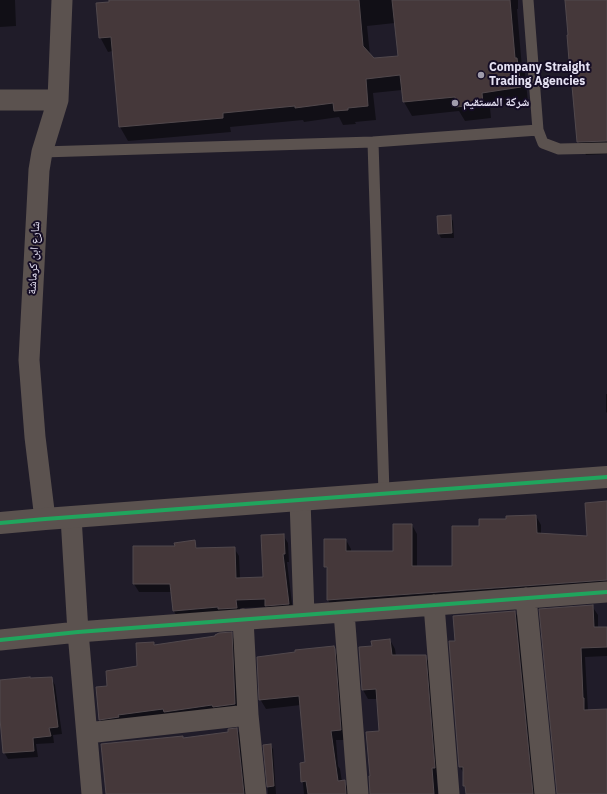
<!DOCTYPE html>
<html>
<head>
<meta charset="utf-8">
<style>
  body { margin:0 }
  canvas { display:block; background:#201c29 }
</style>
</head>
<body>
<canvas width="607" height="794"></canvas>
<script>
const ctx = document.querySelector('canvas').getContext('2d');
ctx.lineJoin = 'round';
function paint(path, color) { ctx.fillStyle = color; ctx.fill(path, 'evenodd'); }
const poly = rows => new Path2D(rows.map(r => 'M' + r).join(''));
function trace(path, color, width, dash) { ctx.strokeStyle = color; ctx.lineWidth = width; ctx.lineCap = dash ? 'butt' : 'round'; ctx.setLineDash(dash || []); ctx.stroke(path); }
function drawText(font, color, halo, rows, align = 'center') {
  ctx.font = font + ' "IBM Plex Sans","Noto Naskh Arabic",sans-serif'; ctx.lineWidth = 4; ctx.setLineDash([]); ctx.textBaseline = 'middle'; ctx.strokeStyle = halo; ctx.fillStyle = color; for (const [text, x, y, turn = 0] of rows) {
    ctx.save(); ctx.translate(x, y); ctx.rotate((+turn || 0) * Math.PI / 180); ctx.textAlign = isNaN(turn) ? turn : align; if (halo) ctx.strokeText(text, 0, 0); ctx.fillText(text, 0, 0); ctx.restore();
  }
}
paint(poly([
  [0,0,15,0,16,26,0,27],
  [110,0,518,0,518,9,517,9,522,68,525,73,528,102,490,107,491,118,465,121,459,111,412,116,404,102,402,90,373,93,376,120,355,122,356,124,343,125,339,117,304,122,303,120,230,127,231,132,128,141,120,127,113,51,108,52,100,37,110,3],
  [395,23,399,56,373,59,370,55,367,26],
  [566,0,607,0,607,154,586,155,578,141],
  [450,216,453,221,454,238,441,238,439,234],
  [606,394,607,394,607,413,606,412],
  [607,502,607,589,333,609,328,600,328,571,325,566,346,540,351,549,351,552,394,552,412,525,417,534,417,567,453,567,480,527,507,520,536,516,541,525,541,535,588,537],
  [283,535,288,543,289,562,287,562,293,612,267,607,240,608,241,616,178,619,174,611,172,592,139,592,134,584,176,547,194,542,198,549,234,548,239,556,240,578,264,578],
  [592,606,598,615,598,628,607,628,607,656,585,657,588,711,607,710,607,794,558,794,540,610],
  [515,612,520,621,537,794,467,794,467,790,464,786,464,774,460,767,456,642],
  [231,633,235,641,239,711,104,726,100,719,109,686,138,667,154,643,155,646],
  [390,640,395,649,396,656,425,656,431,665,440,777,437,777,438,794,371,794,367,733,380,732,377,699,368,699,363,690,360,648,373,647],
  [333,647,338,657,346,740,336,740,338,766,340,769,342,782,344,781,350,791,350,794,304,794,301,764,306,763,301,705,266,709,260,699],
  [51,678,55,685,62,734,53,735,54,743,36,744,38,757,8,759,4,752,0,713,0,681],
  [237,729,242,739,249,794,107,794,183,739,230,733],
  [264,745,270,745,273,749,276,794,268,794]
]), '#0007');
const building = poly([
  [109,0,359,0,363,46,374,58,398,56,392,0,510,0,515,58,517,58,521,87,482,93,483,104,456,107,455,97,403,102,400,75,366,79,368,106,348,108,348,110,334,111,333,103,295,108,295,106,223,113,223,118,119,127,111,37,99,38,96,3,109,2,109,0],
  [565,0,607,0,607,141,577,142,572,86,571,86,567,35,568,35,565,0],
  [451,215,452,233,438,234,437,216,451,215],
  [607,501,607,580,327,600,327,567,324,567,324,539,346,539,346,551,393,551,393,524,412,524,412,566,452,566,452,526,479,526,479,519,506,519,506,516,536,515,537,533,587,536,585,503,607,501],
  [284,534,285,554,283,554,289,604,265,606,265,599,236,600,237,608,218,609,218,607,173,611,170,584,133,584,133,546,175,546,174,543,195,540,196,548,235,547,236,578,263,577,261,535,284,534],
  [593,605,594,627,607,627,607,647,581,648,583,698,584,698,584,710,607,709,607,794,557,794,539,609,593,605],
  [515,611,533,794,466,794,465,786,463,786,463,767,459,767,449,641,455,641,453,616,515,611],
  [232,632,235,704,213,707,212,705,164,712,163,709,118,715,119,717,99,720,96,687,107,686,106,671,137,666,136,643,154,642,154,645,215,636,215,635,219,633,232,632],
  [390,639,392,655,426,655,435,768,432,768,434,794,370,794,369,776,370,776,366,732,379,731,376,689,362,690,359,647,372,646,371,641,390,639],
  [334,646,335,649,341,730,331,731,338,781,345,780,346,794,308,794,306,781,301,782,300,763,305,762,299,696,259,700,257,657,295,652,295,650,334,646],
  [30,677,30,678,52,677,58,727,49,728,51,736,33,738,34,751,3,753,0,719,0,680,30,677],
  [237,728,244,794,106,794,101,744,183,736,183,738,228,732,228,729,237,728],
  [271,744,274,786,267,787,263,745,271,744]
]);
paint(building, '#45383a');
trace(building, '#51484c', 1);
trace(poly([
  [528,0,538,130,543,143,559,149,607,148],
  [373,142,384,493],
  [42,152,373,142,538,130]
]), '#5b524f', 11);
trace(poly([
  [0,100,58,100],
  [300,500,304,615],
  [71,517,78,632,92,794],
  [45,519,35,437,29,360,39,170,42,152,58,100,62,0],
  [526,598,545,794],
  [434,605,449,794],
  [344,612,358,794],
  [243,619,248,715,256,794],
  [0,640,78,632,607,592],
  [87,733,248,715]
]), '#5b524f', 21);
trace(poly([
  [0,523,45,519,607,477]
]), '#5b524f', 22);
trace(poly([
  [0,523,45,519,607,477],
  [0,640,78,632,607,592]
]), '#20a55d', 4);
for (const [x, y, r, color] of [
  [481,75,4,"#a09cac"],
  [455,103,4,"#a09cac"]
]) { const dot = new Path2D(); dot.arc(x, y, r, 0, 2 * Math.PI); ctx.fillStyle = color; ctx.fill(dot); trace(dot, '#150d25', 1.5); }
drawText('bold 12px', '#e5e1f3', '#150d25', [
  ["Company Straight",489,68],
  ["Trading Agencies",489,82],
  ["شركة المستقيم",463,103]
], 'left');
drawText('12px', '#e5e1f3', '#150d25', [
  ["شارع ابن كرماشة",34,258,-87]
]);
</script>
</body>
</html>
